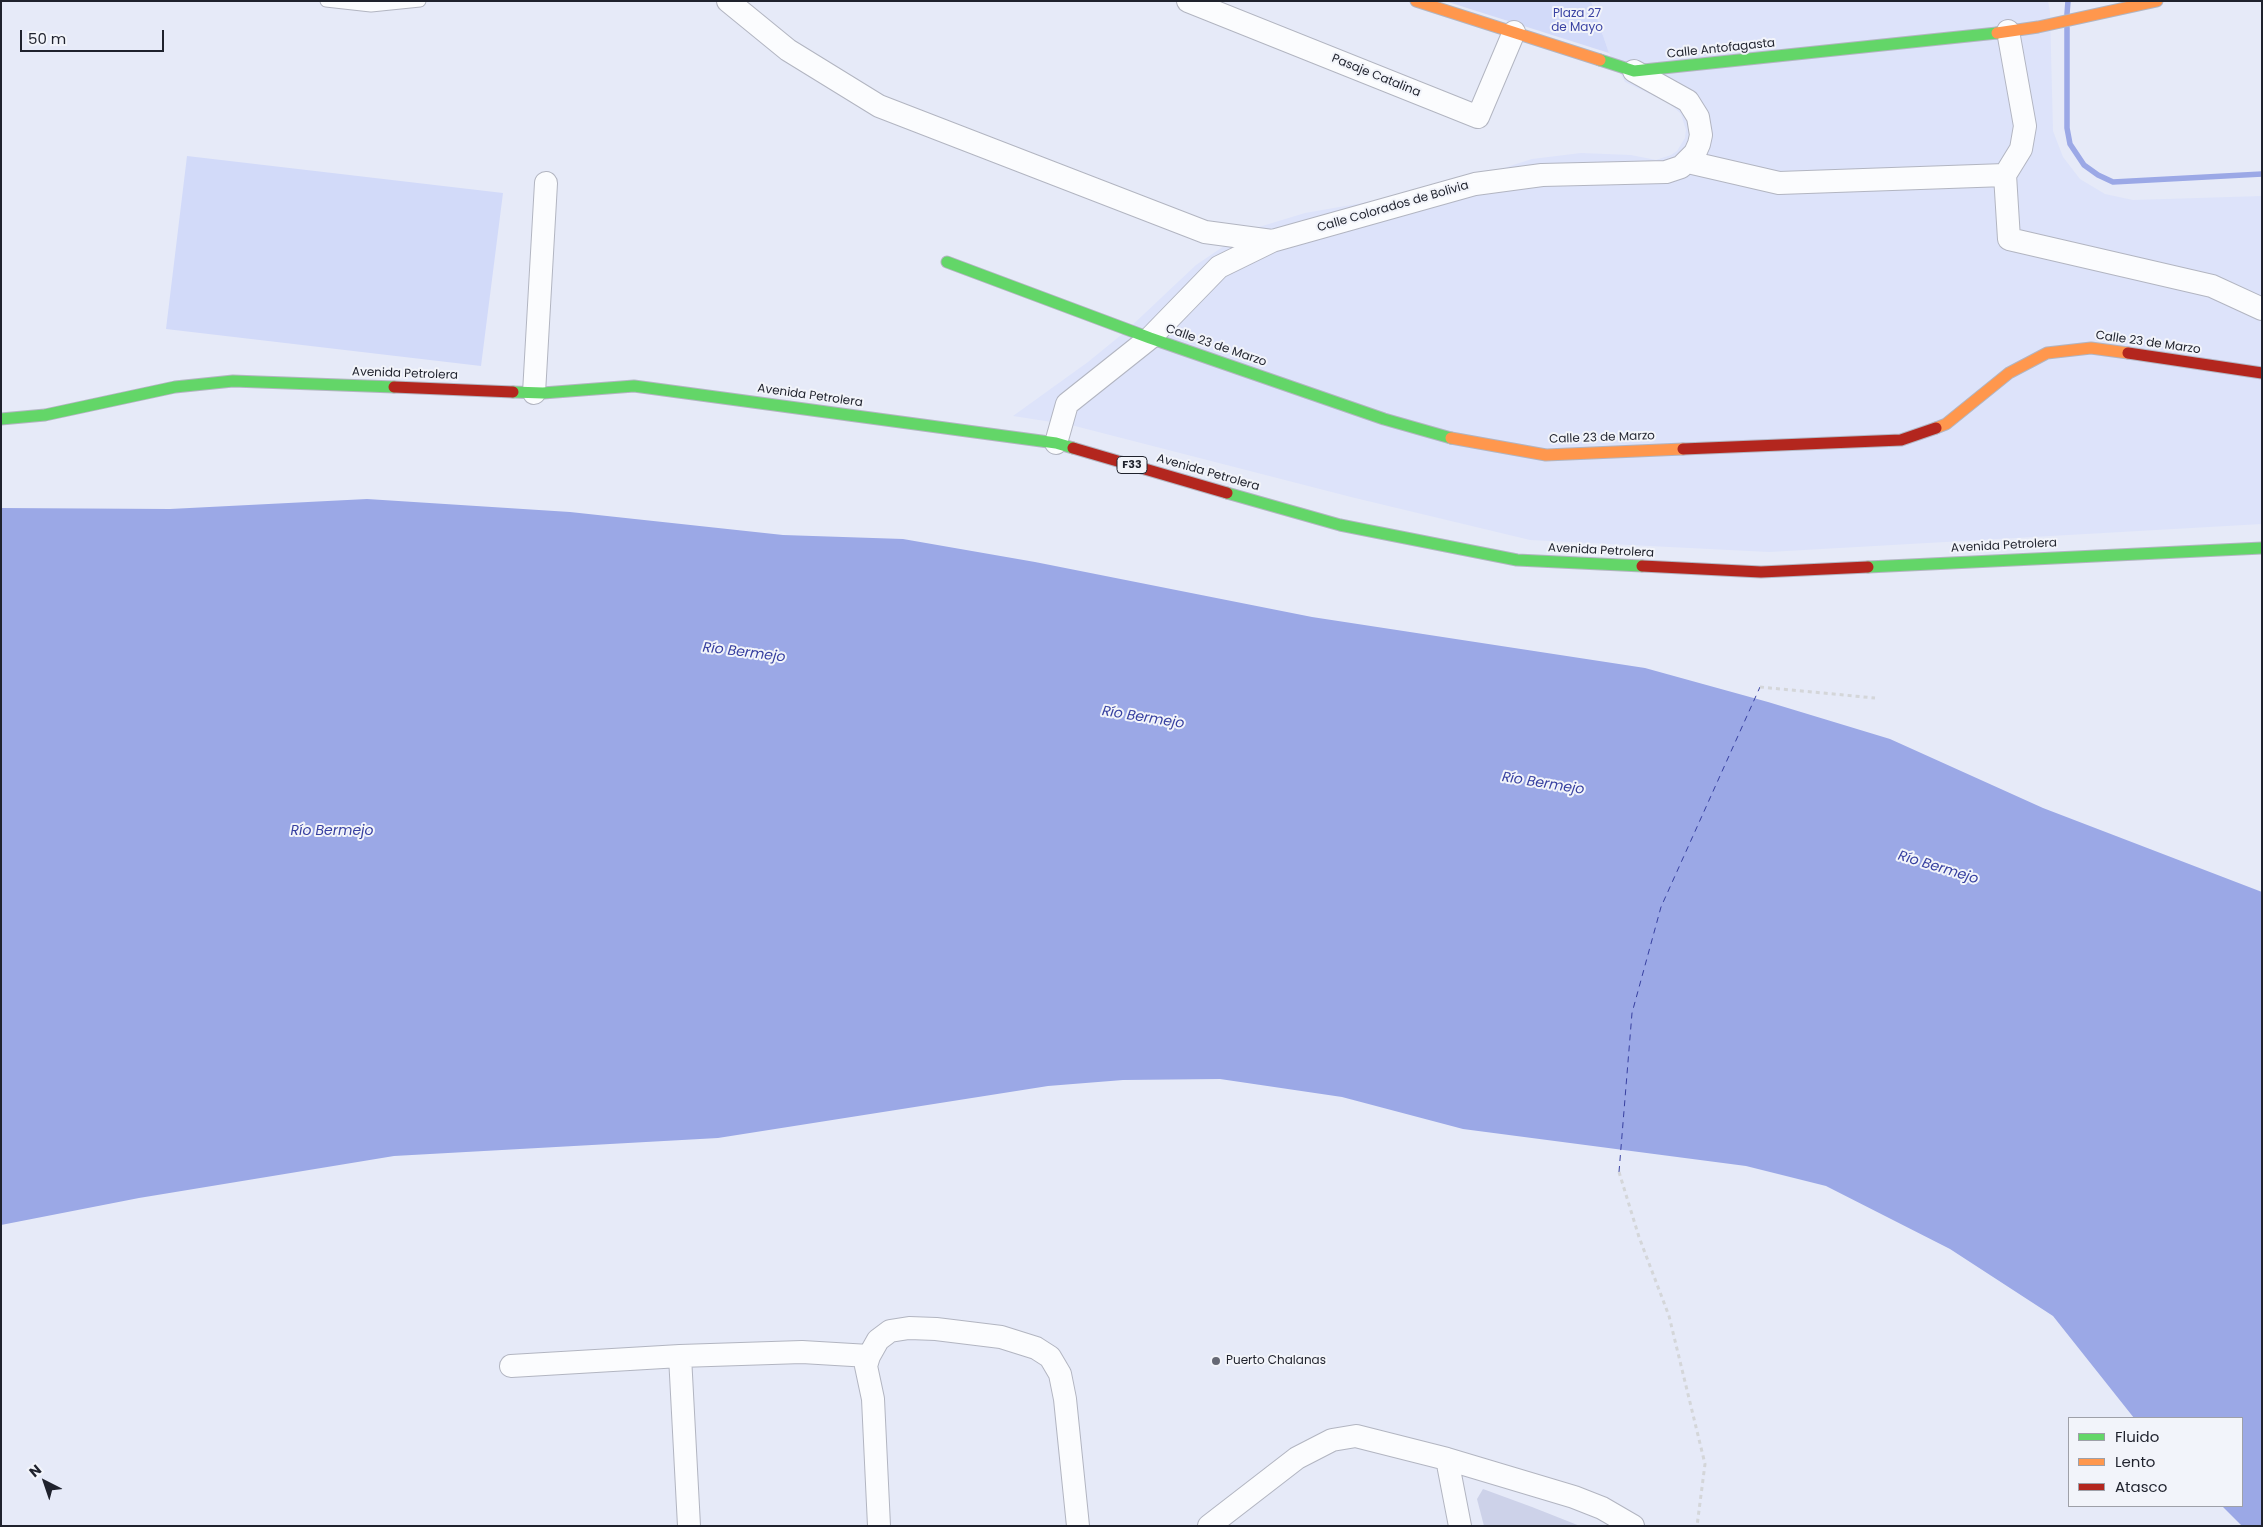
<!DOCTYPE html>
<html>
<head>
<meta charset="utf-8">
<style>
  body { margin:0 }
  #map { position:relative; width:2263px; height:1527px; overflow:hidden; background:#e6eaf8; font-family:Poppins,sans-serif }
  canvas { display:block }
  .frame { position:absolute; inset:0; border:2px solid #1f222d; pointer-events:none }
  .legend { position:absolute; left:2068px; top:1417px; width:175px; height:90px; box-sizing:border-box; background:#f2f4fa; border:1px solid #9ea0a8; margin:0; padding:6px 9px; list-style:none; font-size:15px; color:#1f222d }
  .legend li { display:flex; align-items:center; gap:10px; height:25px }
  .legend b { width:25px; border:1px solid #9ea0a8 }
  .north { position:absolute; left:20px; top:1457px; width:50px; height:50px; -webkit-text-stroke:4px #f2f4fa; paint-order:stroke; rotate:319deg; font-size:14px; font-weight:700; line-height:20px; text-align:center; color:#1f222d }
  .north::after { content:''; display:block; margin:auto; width:18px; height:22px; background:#1f222d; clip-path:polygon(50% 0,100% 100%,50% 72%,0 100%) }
  .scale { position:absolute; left:20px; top:30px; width:144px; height:22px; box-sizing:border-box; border:2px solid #1f222d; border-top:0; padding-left:6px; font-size:15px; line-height:18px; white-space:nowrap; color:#1f222d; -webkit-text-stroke:4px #f2f4fa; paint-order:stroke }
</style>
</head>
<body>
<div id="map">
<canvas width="2263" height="1527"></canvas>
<div class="frame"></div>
<ul class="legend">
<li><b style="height:6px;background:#63d668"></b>Fluido</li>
<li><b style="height:6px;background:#ff974d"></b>Lento</li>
<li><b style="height:6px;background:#b3261e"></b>Atasco</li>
</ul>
<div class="north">N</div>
<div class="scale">50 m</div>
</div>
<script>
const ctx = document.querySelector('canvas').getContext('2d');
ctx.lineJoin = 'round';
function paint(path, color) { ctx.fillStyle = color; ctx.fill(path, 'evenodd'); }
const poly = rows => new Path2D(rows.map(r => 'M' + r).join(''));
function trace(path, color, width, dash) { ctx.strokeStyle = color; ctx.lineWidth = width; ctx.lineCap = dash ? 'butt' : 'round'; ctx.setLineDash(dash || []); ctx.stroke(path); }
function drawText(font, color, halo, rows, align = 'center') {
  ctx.font = font + ' Poppins,sans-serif'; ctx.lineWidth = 4; ctx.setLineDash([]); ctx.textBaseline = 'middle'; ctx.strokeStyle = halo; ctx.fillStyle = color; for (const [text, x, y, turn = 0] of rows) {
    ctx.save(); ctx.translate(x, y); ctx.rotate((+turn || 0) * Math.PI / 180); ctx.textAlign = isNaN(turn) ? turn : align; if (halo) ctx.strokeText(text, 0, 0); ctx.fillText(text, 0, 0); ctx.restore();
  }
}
paint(poly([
  [1591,1,2048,1,2050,12,2053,131,2063,157,2080,179,2105,194,2133,200,2262,196,2262,524,1769,552,1530,540,1351,497,1071,425,1013,416,1088,362,1126,331,1196,265,1236,238,1259,227,1305,213,1380,200,1482,175,1532,159,1581,153,1631,155,1656,160,1671,155,1677,151,1685,138,1686,130,1681,114,1669,103,1625,82,1609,53]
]), '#dde3fa');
paint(poly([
  [1445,1,1591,1,1609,53],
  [187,156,503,193,481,366,166,329]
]), '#d2daf9');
paint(poly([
  [367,499,570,512,783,535,903,539,1035,562,1312,617,1645,668,1768,702,1890,739,2043,808,2262,892,2262,1526,2242,1526,2222,1506,2242,1506,2242,1418,2134,1418,2053,1316,1950,1249,1826,1186,1746,1166,1463,1129,1342,1097,1220,1079,1123,1080,1048,1086,718,1138,394,1156,139,1198,1,1225,1,508,170,509]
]), '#9ba8e6');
trace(poly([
  [2067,14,2068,1],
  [2067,28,2067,128,2070,144,2084,165,2098,175,2113,182,2262,174]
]), '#9ba8e6', 5.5);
trace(poly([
  [1619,1172,1632,1013,1661,907,1760,687]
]), '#3740a0', 1, [6, 5]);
paint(poly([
  [1483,1489,1532,1507,1580,1526,1484,1526,1477,1499]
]), '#cdd2e9');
const lane = poly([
  [326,1,371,6,420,1]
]);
const street = poly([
  [728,1,788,50,879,106,1205,232,1272,241],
  [1188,1,1478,117,1514,32],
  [1688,162,1779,183,2005,175,2009,239,2212,286,2262,309],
  [2005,175,2021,149,2025,126,2008,31],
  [534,393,546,183],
  [1056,443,1067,404,1150,338,1219,267,1272,241,1475,184,1542,175,1666,172,1681,167,1695,153,1699,144,1701,135,1698,117,1688,101,1634,71],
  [680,1356,689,1526],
  [511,1366,680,1356,802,1352,869,1356],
  [1447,1459,1460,1526],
  [879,1526,873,1399,866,1366,869,1356,878,1340,890,1331,909,1328,936,1329,1001,1337,1036,1348,1050,1357,1060,1374,1065,1399,1078,1526],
  [1209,1526,1297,1458,1332,1440,1356,1436,1447,1459,1574,1497,1602,1508,1633,1526]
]);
const fast = poly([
  [1600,60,1634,71,1997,33],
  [947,262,1150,338,1384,419,1451,438],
  [513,392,543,393,634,386,1056,443,1073,448],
  [1,419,45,415,175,387,233,381,394,387],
  [1227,493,1340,525,1517,560,1642,566],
  [1868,567,2262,548]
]);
const slow = poly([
  [1416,1,1600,60],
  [1997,33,2038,27,2157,1],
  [1936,428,1946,424,2009,373,2047,353,2091,348,2128,353],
  [1451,438,1546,455,1683,449]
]);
const jam = poly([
  [2128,353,2262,373],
  [394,387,513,392],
  [1073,448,1227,493],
  [1683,449,1901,440,1936,428],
  [1642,566,1761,572,1868,567]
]);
trace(lane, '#b2b5c1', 13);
trace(street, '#b2b5c1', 24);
trace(fast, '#b2b5c1', 13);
trace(slow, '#b2b5c1', 13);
trace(jam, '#b2b5c1', 13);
trace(poly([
  [1760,687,1875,698],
  [1619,1172,1639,1237,1669,1316,1705,1464,1697,1526]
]), '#d4d6d9', 3, [4, 4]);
trace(lane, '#fbfcfe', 11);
trace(street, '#fbfcfe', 22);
trace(fast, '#63d668', 11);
trace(slow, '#ff974d', 11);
trace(jam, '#b3261e', 11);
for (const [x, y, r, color] of [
  [1216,1361,5,"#656874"]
]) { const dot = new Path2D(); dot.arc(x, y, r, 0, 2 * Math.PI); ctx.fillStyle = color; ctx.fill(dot); trace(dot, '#f2f4fa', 2); }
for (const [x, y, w] of [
  [1132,465,30]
]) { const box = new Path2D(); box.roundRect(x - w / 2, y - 8.5, w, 17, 4); ctx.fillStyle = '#f2f4fa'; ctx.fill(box); trace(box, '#1f222d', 1); }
drawText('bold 11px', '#1f222d', null, [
  ["F33",1132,465]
]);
drawText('12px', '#3942a3', '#f2f4fa', [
  ["Plaza 27",1577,14],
  ["de Mayo",1577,28]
]);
drawText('12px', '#1f222d', '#f2f4fa', [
  ["Calle Antofagasta",1721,49,-6],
  ["Pasaje Catalina",1376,76,22],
  ["Calle Colorados de Bolivia",1393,207,-16],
  ["Calle 23 de Marzo",2148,343,8],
  ["Calle 23 de Marzo",1216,346,19],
  ["Avenida Petrolera",405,374,2],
  ["Avenida Petrolera",810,396,8],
  ["Calle 23 de Marzo",1602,438,-2],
  ["Avenida Petrolera",1208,473,16],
  ["Avenida Petrolera",2004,546,-3],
  ["Avenida Petrolera",1601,551,3]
]);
drawText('12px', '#1f222d', '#f2f4fa', [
  ["Puerto Chalanas",1226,1361]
], 'left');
drawText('italic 14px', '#3740a0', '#f2f4fa', [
  ["Río Bermejo",744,653,7],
  ["Río Bermejo",1143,718,9],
  ["Río Bermejo",1543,784,9],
  ["Río Bermejo",332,831],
  ["Río Bermejo",1938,868,17]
]);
</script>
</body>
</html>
